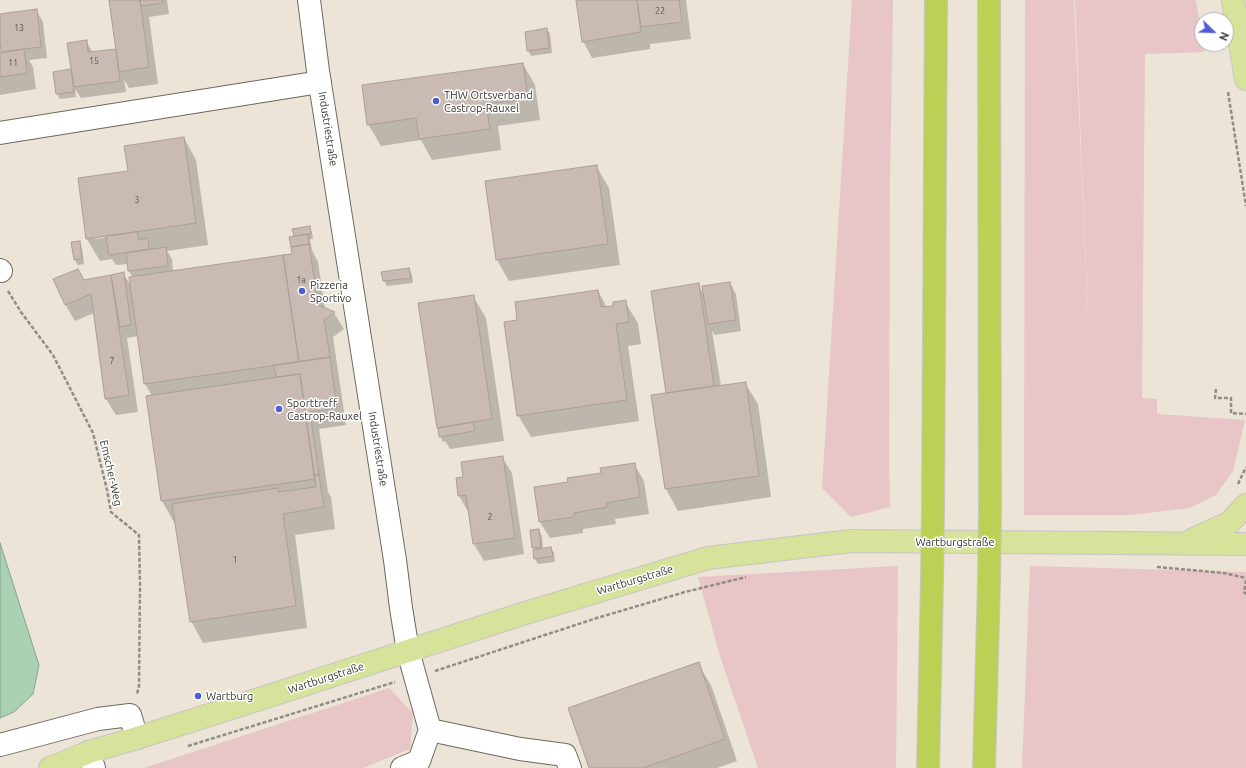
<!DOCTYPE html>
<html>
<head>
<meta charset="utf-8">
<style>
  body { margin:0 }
  #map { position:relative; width:1246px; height:768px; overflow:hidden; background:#ebe4d7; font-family:Ubuntu,sans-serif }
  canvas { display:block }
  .north { position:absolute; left:1194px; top:12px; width:40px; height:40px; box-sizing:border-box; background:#fff; border:1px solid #afaeac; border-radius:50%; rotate:113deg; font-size:11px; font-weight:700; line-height:16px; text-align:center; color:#383530 }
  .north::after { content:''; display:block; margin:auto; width:14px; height:18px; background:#4d5ed3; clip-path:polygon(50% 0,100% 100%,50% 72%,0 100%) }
</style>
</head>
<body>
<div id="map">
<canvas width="1246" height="768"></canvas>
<div class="north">N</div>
</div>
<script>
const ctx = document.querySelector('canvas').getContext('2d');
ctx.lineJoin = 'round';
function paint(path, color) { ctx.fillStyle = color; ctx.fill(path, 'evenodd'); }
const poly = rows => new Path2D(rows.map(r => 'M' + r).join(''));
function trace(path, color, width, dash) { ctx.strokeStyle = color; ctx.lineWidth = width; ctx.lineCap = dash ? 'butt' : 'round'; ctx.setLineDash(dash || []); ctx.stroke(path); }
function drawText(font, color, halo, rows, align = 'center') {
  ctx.font = font + ' Ubuntu,sans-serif'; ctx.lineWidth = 3; ctx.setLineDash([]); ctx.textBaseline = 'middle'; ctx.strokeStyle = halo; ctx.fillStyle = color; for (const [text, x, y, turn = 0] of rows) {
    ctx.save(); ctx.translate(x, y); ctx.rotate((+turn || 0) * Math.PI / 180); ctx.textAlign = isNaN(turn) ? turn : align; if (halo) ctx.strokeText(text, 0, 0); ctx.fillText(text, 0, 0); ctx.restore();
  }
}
paint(poly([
  [852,0,893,0,890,179,889,460,890,507,851,517,822,488],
  [1025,0,1074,0,1092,410,1075,0,1196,0,1204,52,1145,54,1142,398,1157,399,1157,414,1098,410,1245,420,1233,471,1216,495,1190,508,1130,515,1024,515],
  [898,566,896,768,758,768,720,656,698,577],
  [1030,566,1246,572,1246,768,1022,768],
  [389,688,413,713,410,749,363,768,144,768]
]), '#e8c5c6');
const water = poly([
  [0,543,39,665,33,694,14,712,0,718,0,543]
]);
paint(water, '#abd1b3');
trace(water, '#88a28c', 1);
paint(poly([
  [110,0,167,0,169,14,149,17,158,84,129,88,124,79,126,92,81,98,75,89,76,97,60,99,57,94,71,71,73,73,86,41,93,53,117,50],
  [577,0,686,0,691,39,650,44,650,49,592,58,583,41],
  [36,10,43,22,47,58,29,60,33,67,36,89,0,95,0,54,3,53,0,34,0,15],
  [547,29,550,34,552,53,531,56,528,50],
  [523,64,535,85,540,120,498,126,501,150,432,160,421,140,381,146,368,124],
  [184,138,196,160,208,245,167,251,172,259,173,272,293,255,295,237,294,229,309,227,312,232,313,239,310,239,312,250,318,262,325,309,334,313,344,329,333,337,346,425,319,429,328,492,331,497,335,529,295,535,307,628,203,643,191,621,176,522,174,522,162,501,152,396,145,384,138,336,127,338,138,412,116,415,106,399,94,313,75,321,65,304,84,281,123,273,131,286,133,278,129,271,128,264,116,265,112,259,100,261,87,239,79,179,129,171],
  [108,235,108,237,95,239,95,237],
  [596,166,609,188,620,265,509,281,497,260],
  [79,242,82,248,84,264,78,265,74,259],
  [409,269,412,275,413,283,387,286,384,281,382,273],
  [730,283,736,294,741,331,715,335,712,331,721,386,745,383,758,404,771,497,678,511,666,489,652,396,667,394,698,284,704,295],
  [598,291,607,308,614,307,625,302,638,323,641,344,628,346,639,421,531,437,518,415,518,321],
  [473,296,486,318,504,441,450,449,445,441,443,442,440,436,437,427],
  [502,457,512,473,524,554,484,561,474,544,469,513,459,496,464,478],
  [634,464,644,481,649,514,615,519,616,524,583,529,583,533,550,538,540,522,535,488,569,483],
  [539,530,542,536,543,549,551,548,554,553,555,562,538,564,535,559,535,550,533,548],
  [698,664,711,685,737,761,717,768,590,768]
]), '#0003');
const building = poly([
  [109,0,140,0,149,67,119,72,109,0],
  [140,0,163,0,163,3,141,6,140,0],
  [576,0,637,0,641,32,582,42,576,0],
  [637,0,679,0,682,22,641,27,637,0],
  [37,9,41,47,1,52,0,41,0,14,37,9],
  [547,28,549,48,527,51,525,32,547,28],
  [87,40,88,52,116,49,120,81,74,87,67,43,87,40],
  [24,49,27,73,0,77,0,53,24,49],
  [523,63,528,98,486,104,490,129,419,139,416,118,367,125,362,85,523,63],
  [71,69,74,92,56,94,53,72,71,69],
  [184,137,196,223,86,239,78,178,128,171,124,146,184,137],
  [597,165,608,244,496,260,485,181,597,165],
  [310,226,311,234,294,236,292,229,310,226],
  [137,232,139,240,148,238,149,249,109,255,106,236,137,232],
  [308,234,309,244,291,247,289,237,308,234],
  [80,241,82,259,74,260,71,242,80,241],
  [309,244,318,305,335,312,324,320,330,357,299,362,283,255,292,254,291,247,309,244],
  [166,247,168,266,128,271,126,253,166,247],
  [283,255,299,362,144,384,129,277,283,255],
  [409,268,411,278,383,281,381,272,409,268],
  [78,269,84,280,111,275,129,395,105,399,91,294,65,305,53,279,78,269],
  [124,272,131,325,120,327,111,275,124,272],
  [730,282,736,320,708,324,702,286,730,282],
  [699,283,714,386,666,393,651,291,699,283],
  [598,290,601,307,613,306,613,302,626,300,629,322,616,324,627,400,517,416,504,322,517,320,515,302,598,290],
  [474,295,492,419,437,428,418,303,474,295],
  [330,357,337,408,310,412,319,475,314,475,300,374,276,377,274,365,330,357],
  [300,374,315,479,161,501,146,396,300,374],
  [746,382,759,476,665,489,651,395,746,382],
  [473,422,475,429,474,431,439,437,438,428,473,422],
  [503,456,515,538,473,544,466,495,458,496,456,478,463,477,461,462,503,456],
  [635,463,640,497,606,503,607,507,574,513,574,517,539,522,534,487,568,482,567,478,601,473,600,468,635,463],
  [314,475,319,475,324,507,283,514,296,606,190,622,172,504,278,488,278,492,316,487,314,475],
  [539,529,541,547,532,548,530,530,539,529],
  [551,547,553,556,534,559,533,550,551,547],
  [699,662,725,739,643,768,589,768,568,708,699,662]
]);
paint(building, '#c9bbb4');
trace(building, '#ac9e98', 1);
const minor = poly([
  [309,0,318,71,395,560,401,608,408,651,430,730,419,761,402,768],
  [0,133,320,82],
  [0,270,1,271],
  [430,730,520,749,565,755,570,768],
  [0,745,98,719,130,715,137,738],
  [89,752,94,768]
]);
const major = poly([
  [1233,0,1246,79],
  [1192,540,1229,523,1246,505],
  [50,768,89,752,137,738,272,695,519,615,708,558,851,541,1246,544]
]);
const highway = poly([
  [989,0,990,510],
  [933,509,936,0],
  [928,768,932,581],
  [984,768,989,581]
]);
trace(minor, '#6e685d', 24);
trace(major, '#c7c6c5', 24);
trace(highway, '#c7c6c5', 24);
trace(poly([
  [1228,92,1246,206],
  [8,291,21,312,53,355,93,433,107,490,111,512,139,535,140,587,139,686,137,694],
  [1216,389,1215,398,1231,398,1231,413,1246,414],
  [1238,484,1246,467],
  [1157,567,1224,573,1246,578],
  [1246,580,1244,592,1246,594],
  [435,671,597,618,685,592,746,577],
  [188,746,395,682]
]), '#928d84', 2.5, [4, 2]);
trace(minor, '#fff', 22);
trace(major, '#d7e39a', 22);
trace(highway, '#bcd056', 22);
const highwayBridge = poly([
  [932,581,933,509],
  [989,581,990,510]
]);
trace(highwayBridge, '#c7c6c5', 24, []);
trace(highwayBridge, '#bcd056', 22);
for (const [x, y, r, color] of [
  [436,101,4,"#4d5ed3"],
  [302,291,4,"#4d5ed3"],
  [279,409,4,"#4d5ed3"],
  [198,696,4,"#4d5ed3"]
]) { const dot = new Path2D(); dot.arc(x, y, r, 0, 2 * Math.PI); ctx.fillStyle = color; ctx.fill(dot); trace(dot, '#fff', 1.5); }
drawText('9px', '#5c5651', null, [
  ["22",660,11],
  ["13",19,28],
  ["15",94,61],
  ["11",13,63],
  ["3",137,200],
  ["1a",301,280],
  ["7",112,361],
  ["2",490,517],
  ["1",235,560]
]);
drawText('11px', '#383530', '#fff', [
  ["THW Ortsverband",444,95],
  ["Castrop-Rauxel",444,108],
  ["Pizzeria",310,285],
  ["Sportivo",310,298],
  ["Sporttreff",287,403],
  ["Castrop-Rauxel",287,416],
  ["Wartburg",206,696]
], 'left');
drawText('11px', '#383530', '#fff', [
  ["Industriestraße",328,129,81],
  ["Industriestraße",378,449,81],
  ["Emscher-Weg",111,473,77],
  ["Wartburgstraße",955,542],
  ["Wartburgstraße",635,580,-17],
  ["Wartburgstraße",326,678,-18]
]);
</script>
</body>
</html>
